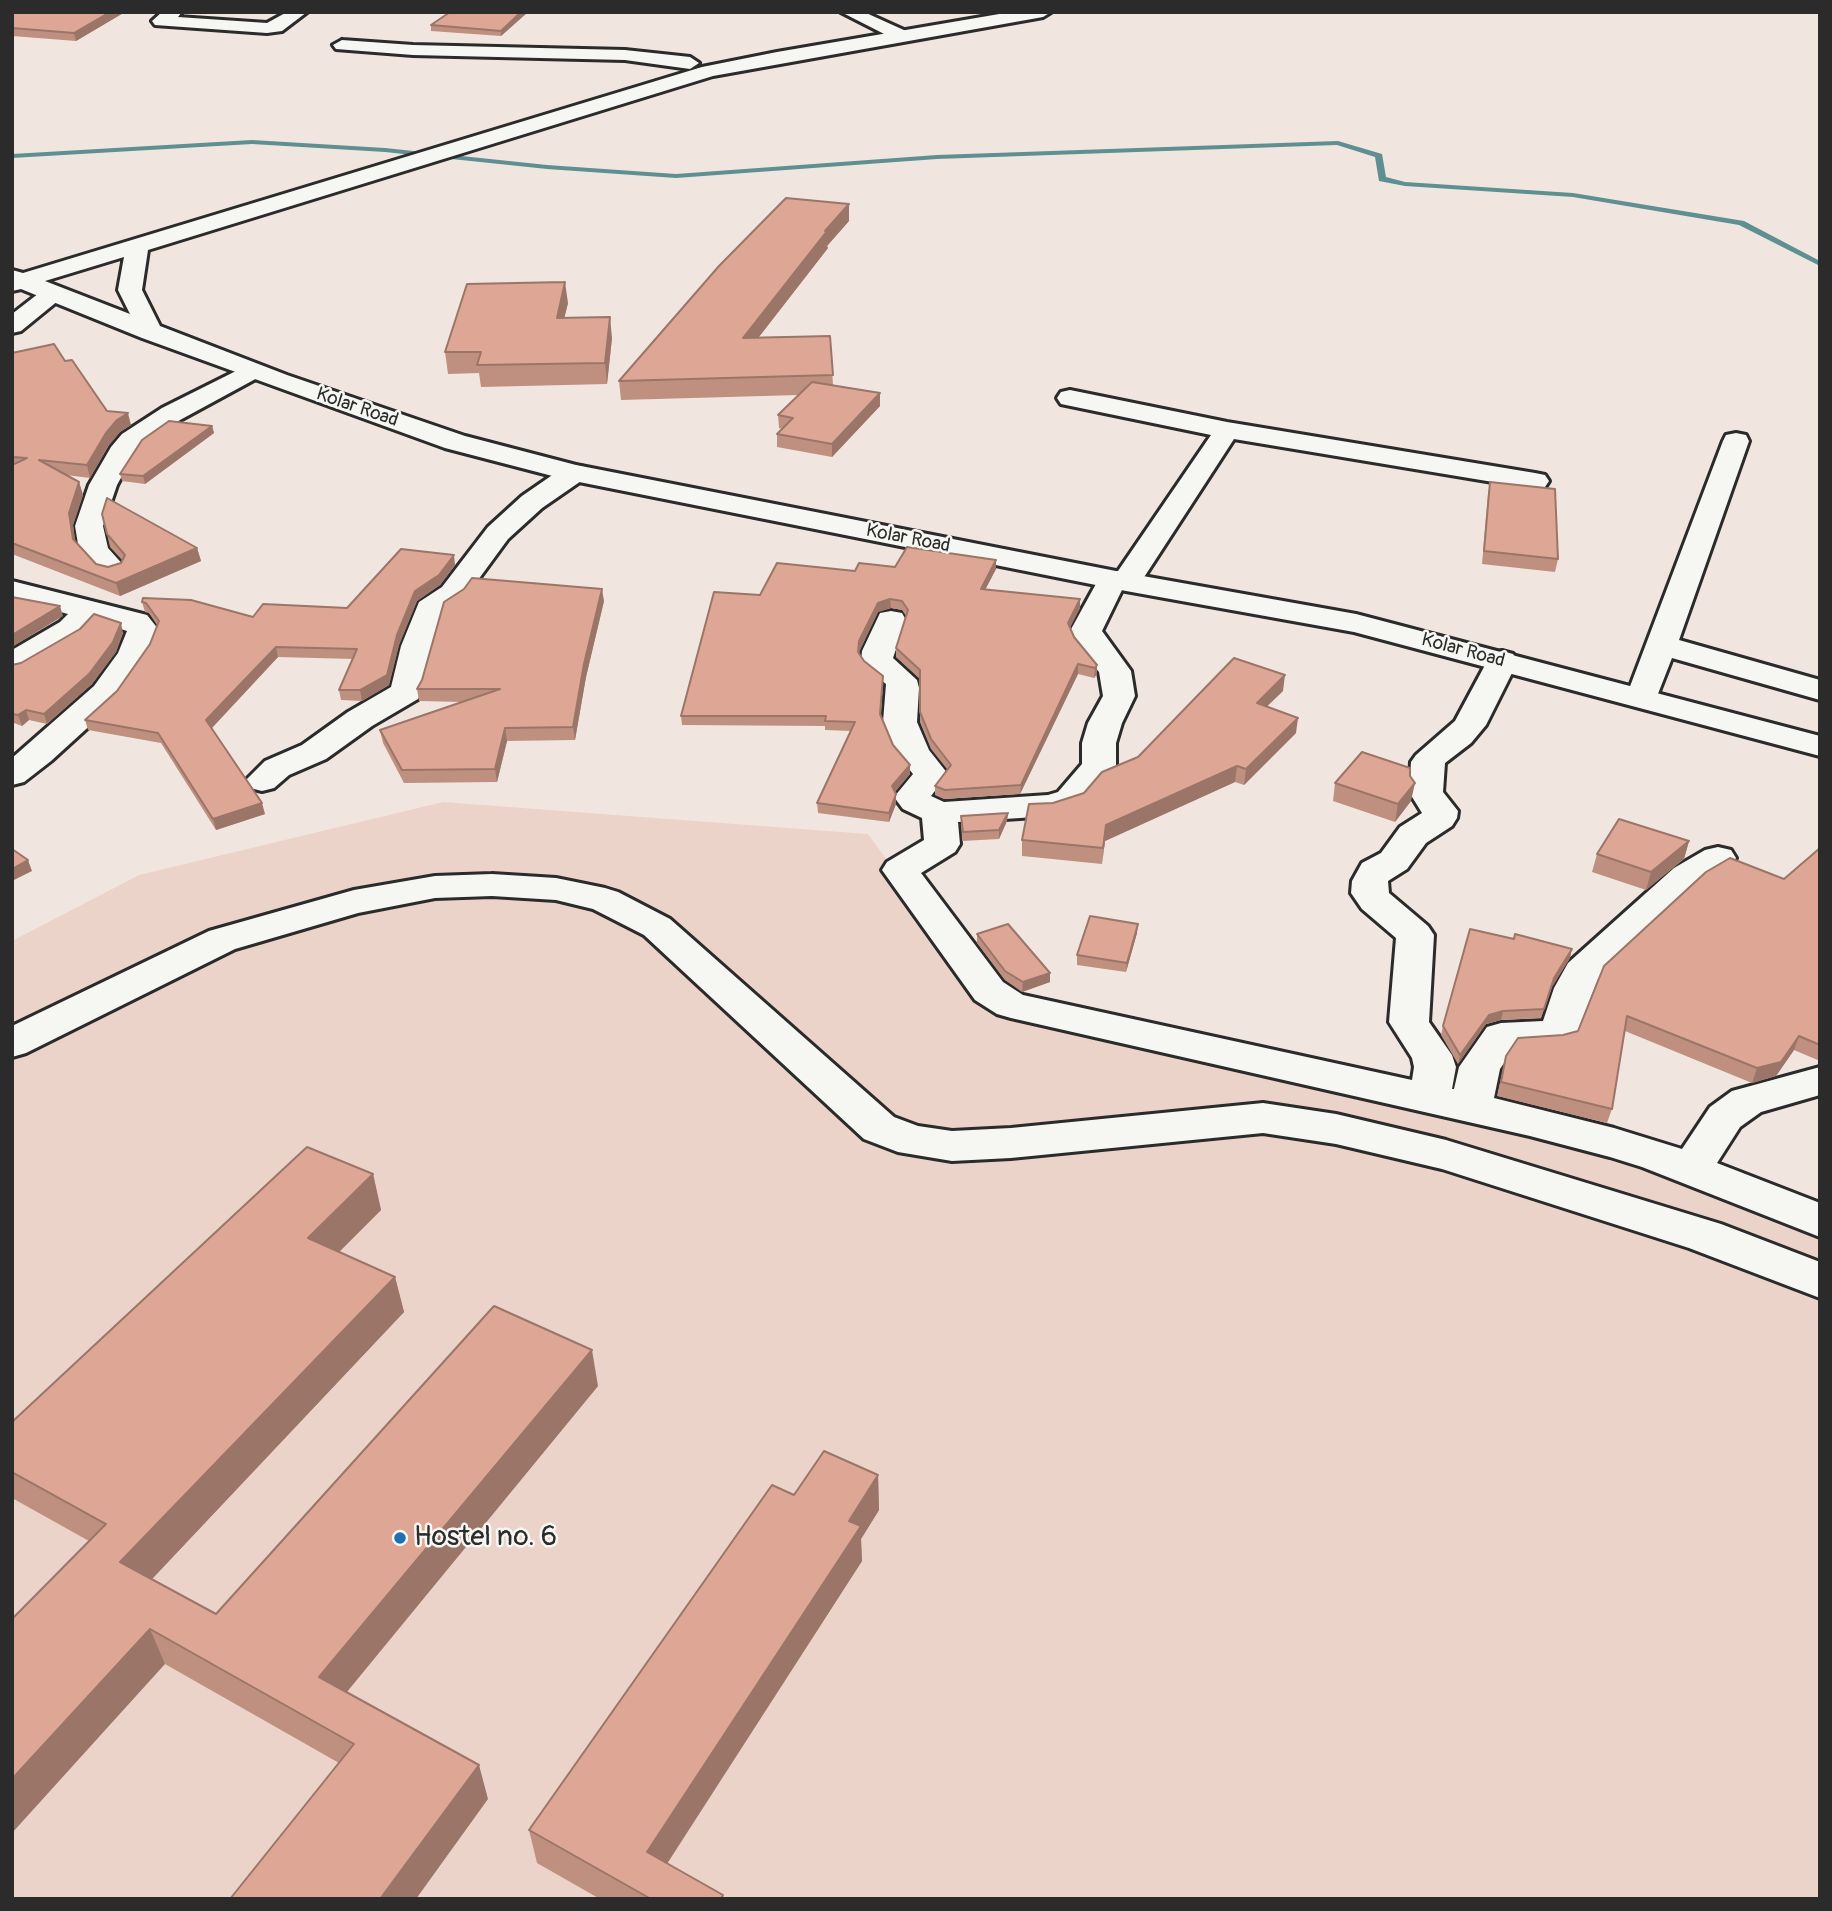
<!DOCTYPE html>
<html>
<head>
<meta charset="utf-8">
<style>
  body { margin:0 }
  #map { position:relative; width:1832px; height:1911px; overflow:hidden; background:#f1e6df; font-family:Pangolin,sans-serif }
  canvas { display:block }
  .frame { position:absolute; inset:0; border:14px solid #2b2b2b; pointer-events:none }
</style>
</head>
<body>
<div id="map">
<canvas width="1832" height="1911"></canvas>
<div class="frame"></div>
</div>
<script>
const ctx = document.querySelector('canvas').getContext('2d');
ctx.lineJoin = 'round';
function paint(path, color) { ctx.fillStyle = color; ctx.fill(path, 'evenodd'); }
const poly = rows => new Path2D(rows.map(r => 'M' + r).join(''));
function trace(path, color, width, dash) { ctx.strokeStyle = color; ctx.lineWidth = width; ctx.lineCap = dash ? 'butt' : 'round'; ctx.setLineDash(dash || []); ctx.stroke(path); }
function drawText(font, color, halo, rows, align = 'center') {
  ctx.font = font + ' Pangolin,sans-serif'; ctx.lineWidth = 5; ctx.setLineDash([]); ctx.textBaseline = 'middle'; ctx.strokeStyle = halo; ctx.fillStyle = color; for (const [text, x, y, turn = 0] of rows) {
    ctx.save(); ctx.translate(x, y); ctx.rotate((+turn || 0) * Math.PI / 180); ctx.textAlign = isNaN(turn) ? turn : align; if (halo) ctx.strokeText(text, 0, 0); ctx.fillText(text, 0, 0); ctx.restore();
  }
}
paint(poly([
  [443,802,868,834,984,994,1579,1126,1820,1219,1820,1899,12,1899,12,941,139,875]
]), '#ebd3c9');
paint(poly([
  [252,140,385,148,547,165,676,174,937,155,1338,141,1382,154,1386,177,1405,182,1573,193,1744,221,1820,261,1820,266,1739,225,1573,197,1405,186,1379,181,1375,157,1337,145,937,159,676,178,547,169,385,152,252,144,12,158,12,154,252,140]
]), '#5f8f92');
const minor = poly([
  [162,12,182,12,178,17,267,23,287,12,307,12,282,31,267,33,155,25,152,21,162,12],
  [342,40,413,45,625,50,690,57,699,63,690,69,625,60,413,55,336,49,333,45,342,40],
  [51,288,59,290,63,295,59,300,21,331,12,333,12,314,43,290,51,288],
  [252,363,261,366,265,371,261,376,180,420,142,446,133,456,117,485,103,526,108,548,126,568,122,574,111,577,100,574,79,550,75,526,89,485,111,447,122,434,162,408,252,363],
  [1070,390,1227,422,1535,473,1545,475,1549,481,1545,487,1535,489,1234,439,1137,588,1122,590,1102,631,1131,671,1135,696,1122,723,1116,743,1116,766,1111,773,1082,806,1051,816,958,822,960,844,955,852,921,873,1003,982,1023,995,1412,1080,1414,1067,1412,1058,1389,1022,1396,938,1362,909,1351,893,1352,881,1362,863,1381,853,1400,827,1422,813,1409,792,1411,762,1416,755,1455,721,1491,654,1502,651,1513,654,1518,661,1486,725,1471,743,1445,763,1443,792,1458,811,1457,818,1452,826,1426,843,1407,869,1388,881,1389,893,1428,926,1434,935,1429,1022,1452,1055,1456,1067,1452,1089,1454,1089,1459,1067,1487,1027,1501,1023,1543,1021,1554,988,1568,963,1674,868,1705,850,1718,847,1731,850,1736,858,1731,866,1700,884,1598,979,1573,1043,1559,1047,1513,1050,1500,1069,1494,1098,1614,1128,1682,1149,1710,1107,1732,1091,1820,1067,1820,1095,1761,1112,1740,1127,1717,1163,1820,1203,1820,1237,1642,1167,1610,1157,1530,1136,1011,1018,997,1014,975,1000,882,870,887,862,924,840,922,818,903,809,894,797,913,774,896,753,883,722,886,684,866,668,861,661,862,651,880,613,891,611,902,613,906,620,893,658,917,680,919,688,917,722,929,750,948,774,931,796,944,802,1048,795,1058,792,1082,764,1082,743,1088,723,1103,696,1099,672,1076,644,1070,631,1102,573,1118,571,1211,435,1061,404,1057,398,1061,392,1070,390],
  [1736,433,1746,435,1749,441,1679,640,1820,680,1820,700,1672,658,1654,704,1642,707,1630,704,1626,697,1723,441,1726,435,1736,433],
  [574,465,584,467,588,473,584,479,542,508,508,539,464,599,444,613,422,692,418,699,372,726,326,759,289,775,274,788,262,791,250,788,245,781,265,761,302,745,348,712,391,687,401,646,419,602,442,587,488,527,522,496,564,467,574,465],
  [12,581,147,615,159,630,150,653,118,700,51,761,24,782,12,785,12,758,94,686,118,653,127,631,96,621,82,636,23,671,12,674,12,650,60,622,68,614,12,599,12,581],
  [492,874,556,878,605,888,618,892,670,919,894,1117,918,1126,952,1131,1011,1128,1263,1103,1336,1114,1446,1140,1721,1224,1820,1262,1820,1298,1689,1248,1442,1169,1336,1144,1263,1133,1011,1158,952,1161,898,1152,864,1139,644,935,593,909,556,900,492,896,435,898,358,913,235,949,26,1053,12,1057,12,1026,209,931,354,890,435,876,492,874]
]);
const tertiary = poly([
  [841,12,864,12,906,31,909,35,900,40,894,39,841,12]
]);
const secondary = poly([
  [1011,12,1051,12,1043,17,713,76,148,250,142,290,160,326,287,375,465,436,576,465,1126,573,1356,614,1820,736,1820,756,1354,632,1126,591,564,479,445,448,142,338,21,289,12,291,12,270,23,273,702,67,777,52,1011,12],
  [124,257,118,290,130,314,45,281,124,257]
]);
trace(minor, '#2b2b2b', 6);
trace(tertiary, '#2b2b2b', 6);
trace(secondary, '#2b2b2b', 6);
paint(minor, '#f6f6f2');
paint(tertiary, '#f6f6f2');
paint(secondary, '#f6f6f2');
paint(poly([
  [12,12,125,12,76,41,12,36],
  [450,12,528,12,501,36,431,31,431,25],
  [849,221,827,246,828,248,759,337,830,336,833,385,880,406,832,457,777,447,777,434,782,429,779,428,778,415,799,395,621,400,619,381],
  [568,303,564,318,612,338,607,384,481,387,479,373,448,374,445,352],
  [12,353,65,361,107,411,131,425,120,432,109,445,90,478,66,475,79,482,83,495,73,525,75,541,96,564,108,567,121,563,122,560,110,547,107,534,197,548,201,561,120,596,12,554],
  [212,426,214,433,145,484,122,481,120,474],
  [1490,482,1558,559,1555,572,1482,564,1488,494],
  [996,560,996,569,985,589,1080,608,1070,627,1074,637,1097,665,1097,674,1094,678,1078,674,1020,794,944,799,935,795,935,786,947,769,931,749,920,722,920,679,896,657,896,648,906,616,902,610,891,608,878,612,860,650,859,653,864,661,883,676,881,715,893,745,910,765,910,774,895,792,896,804,889,822,818,813,817,803,851,731,825,730,825,726,682,725,681,716,760,595,855,571,895,567],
  [455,565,440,585,417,601,399,645,389,685,362,701,341,700,339,690,353,659,278,657,212,728,265,814,216,830,161,743,88,730,85,720,117,691,150,644,157,625,149,613,145,612,142,602,253,617,347,608],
  [604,601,586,677,575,740,507,741,497,782,404,783,383,743,380,730,463,702,419,701,417,689,422,680],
  [123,633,116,652,92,684,47,724,29,720,22,726,14,723,12,724,12,665],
  [1283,691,1267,706,1296,733,1244,785,1235,782,1105,841,1102,864,1022,856,1022,840,1053,803,1084,793,1138,757],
  [1335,783,1411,801,1395,822,1333,801],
  [1008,813,1007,821,999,839,962,841,961,816],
  [1689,841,1684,859,1646,890,1592,872,1597,854],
  [1820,848,1820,1061,1794,1050,1776,1076,1752,1083,1625,1031,1612,1109,1607,1123,1497,1096,1506,1056,1578,1031,1784,879],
  [1137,933,1126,972,1077,965,1077,955],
  [977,934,1050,973,1050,982,1022,992,1005,980,977,943],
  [1514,939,1570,958,1552,987,1541,1018,1501,1020,1486,1024,1458,1064,1441,1035,1443,1026],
  [373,1174,381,1210,339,1252,395,1277,404,1312,152,1579,216,1614,598,1386,347,1692,488,1799,339,1763,165,1664,89,1541,12,1498,12,1422],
  [878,1475,879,1510,861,1539,862,1561,667,1864,724,1899,600,1899,537,1863,529,1830,794,1495]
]), '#bf9080');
paint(poly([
  [110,12,125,12,76,41,74,33],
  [521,12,528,12,501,36,501,31],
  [849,204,849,221,827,246,828,248,744,356,743,338,825,231],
  [565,282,568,303,559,340,557,318],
  [610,317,612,338,607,384,605,363],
  [880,393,880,406,832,457,832,444],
  [128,413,131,425,120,432,109,445,90,478,87,465,106,433,117,420],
  [212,426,214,433,145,484,143,476],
  [79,482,83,495,73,525,77,552,73,539,69,513],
  [197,548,201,561,120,596,116,583],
  [454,555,455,565,440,585,417,601,399,645,389,685,362,701,360,690,397,635,415,591],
  [996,560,996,569,981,598,981,589],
  [602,589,604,601,586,677,575,740,573,727,584,664],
  [890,599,891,608,878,612,860,650,858,661,859,641,878,603],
  [1080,599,1080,608,1068,632,1068,623],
  [60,606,63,616,12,647,12,635],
  [121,623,123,633,116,652,92,684,47,724,44,714],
  [276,647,278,657,209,731,206,720],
  [1078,664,1078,674,1020,794,1021,785],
  [1097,665,1097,674,1094,678,1095,668],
  [1285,675,1283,691,1255,718,1257,703],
  [26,710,29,720,22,726,18,715],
  [1298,718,1296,733,1244,785,1246,769],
  [505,728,507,741,497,782,495,769],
  [910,765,910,774,892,795,892,786],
  [1237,766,1235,782,1105,841,1102,864,1106,825],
  [1415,783,1411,801,1395,822,1398,804],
  [896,794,896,804,889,822,889,813],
  [262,803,265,814,216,830,213,819],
  [1008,813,1007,821,999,839,999,830],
  [1689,841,1684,859,1646,890,1651,872],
  [28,860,32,871,12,881,12,869],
  [1138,924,1137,933,1126,972,1127,963],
  [1572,949,1570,958,1552,987,1541,1018,1554,978],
  [1050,973,1050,982,1022,992,1023,982],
  [1503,1011,1501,1020,1486,1024,1458,1064,1460,1055,1489,1015],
  [1799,1036,1794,1050,1776,1076,1752,1083,1757,1068],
  [373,1174,381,1210,318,1273,308,1238],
  [395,1277,404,1312,135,1597,120,1562],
  [592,1350,598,1386,331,1711,319,1677],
  [878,1475,879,1510,861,1539,862,1561,653,1885,647,1852,849,1521],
  [150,1629,165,1664,12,1833,12,1779],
  [479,1765,488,1799,416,1899,380,1899]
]), '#9b7568');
const building = poly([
  [12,12,110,12,74,33,12,28,12,12],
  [450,12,521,12,501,31,431,25,450,12],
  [786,198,849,204,825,231,827,231,743,338,830,336,833,375,619,381,719,266,786,198],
  [565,282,557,318,610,317,605,363,477,365,481,352,445,352,467,284,565,282],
  [54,344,65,361,72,360,107,411,128,413,117,420,106,433,87,465,39,460,79,482,69,513,73,539,96,564,108,567,121,563,125,555,107,534,102,514,107,498,197,548,116,583,12,543,12,465,27,458,12,457,12,353,54,344],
  [812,382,880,393,832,444,777,434,793,418,778,415,812,382],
  [169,421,212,426,143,476,120,474,142,440,169,421],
  [1490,482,1555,489,1558,559,1484,551,1490,482],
  [907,547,996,560,981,589,1080,599,1068,623,1074,637,1097,665,1095,668,1078,664,1021,785,945,790,935,786,951,765,931,739,920,712,920,670,896,648,908,610,902,601,890,599,878,603,859,641,858,652,864,661,883,676,880,714,893,745,910,765,892,786,896,794,889,813,817,803,855,722,825,721,826,716,681,716,714,592,760,595,777,563,855,571,859,563,895,567,907,547],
  [401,549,454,555,439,575,415,591,397,635,387,675,360,690,339,690,357,649,276,647,206,720,262,803,213,819,158,733,85,720,117,691,150,644,159,621,146,603,142,602,143,598,191,600,253,617,263,604,347,608,401,549],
  [472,578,602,589,584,664,573,727,505,728,495,769,402,770,380,730,500,689,417,689,422,680,444,602,464,589,472,578],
  [12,597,60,606,12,635,12,597],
  [94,614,121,623,113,642,89,674,44,714,26,710,18,715,12,714,12,665,21,663,80,629,94,614],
  [1234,658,1285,675,1257,703,1298,718,1246,769,1237,766,1106,825,1103,848,1022,840,1029,804,1053,803,1084,793,1102,772,1138,757,1234,658],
  [1362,752,1410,768,1410,776,1415,783,1398,804,1335,783,1362,752],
  [1008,813,999,830,963,832,961,816,1008,813],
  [1619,819,1689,841,1651,872,1597,854,1619,819],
  [1820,848,1820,1045,1799,1036,1781,1062,1757,1068,1627,1016,1612,1109,1501,1082,1506,1056,1518,1038,1563,1035,1578,1031,1604,966,1706,872,1730,858,1784,879,1820,848],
  [12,849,28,860,12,869,12,849],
  [1090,916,1138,924,1127,963,1077,955,1090,916],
  [1008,924,1050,973,1023,982,1005,971,977,934,1008,924],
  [1470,929,1514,939,1515,934,1572,949,1554,978,1544,1009,1503,1011,1489,1015,1460,1055,1443,1026,1470,929],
  [307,1147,373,1174,308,1238,395,1277,120,1562,216,1614,494,1306,592,1350,319,1677,479,1765,380,1899,230,1899,354,1744,150,1629,12,1779,12,1619,106,1524,12,1472,12,1422,307,1147],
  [824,1451,878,1475,849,1521,861,1526,647,1852,723,1895,721,1899,651,1899,529,1830,772,1485,794,1495,824,1451]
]);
paint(building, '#dea795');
trace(building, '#9b7568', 2);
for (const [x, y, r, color] of [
  [400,1538,7,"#1f6fb2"]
]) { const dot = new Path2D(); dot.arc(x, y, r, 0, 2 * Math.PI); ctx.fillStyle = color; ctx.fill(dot); trace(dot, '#f6f6f2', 2.5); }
drawText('19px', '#2b2b2b', '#f6f6f2', [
  ["Kolar Road",357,408,19],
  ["Kolar Road",908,539,11],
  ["Kolar Road",1463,651,15]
]);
drawText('28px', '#2b2b2b', '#f6f6f2', [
  ["Hostel no. 6",414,1538]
], 'left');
</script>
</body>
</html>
